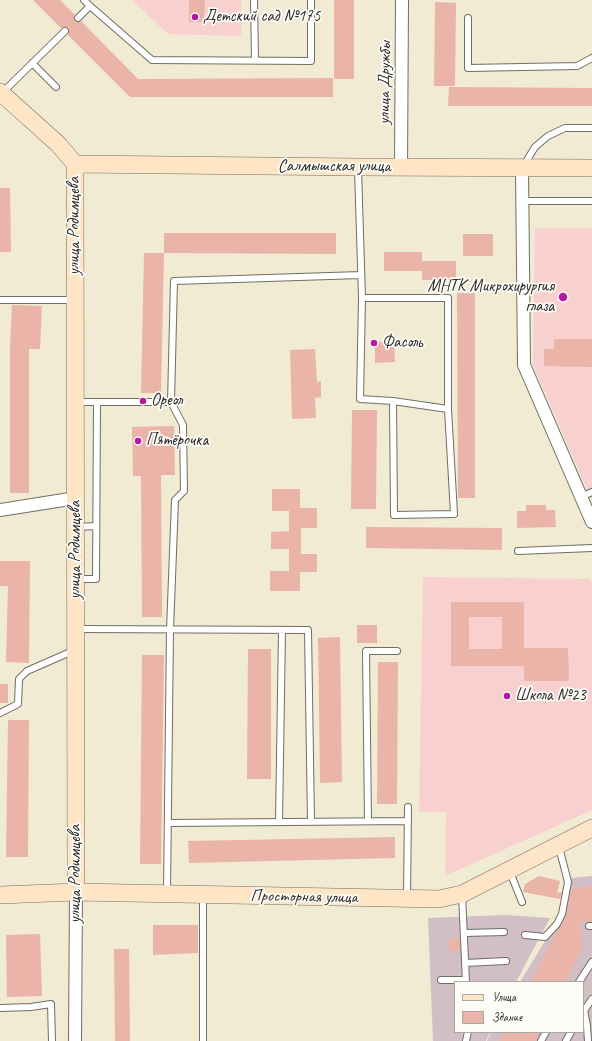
<!DOCTYPE html>
<html>
<head>
<meta charset="utf-8">
<style>
  body { margin:0 }
  #map { position:relative; width:592px; height:1041px; overflow:hidden; background:#f0ebd2; font-family:Caveat,sans-serif }
  canvas { display:block }
  .legend { position:absolute; left:454px; top:981px; width:130px; height:52px; box-sizing:border-box; background:#fdfcf7; border:1px solid #a9a8a5; margin:0; padding:5px 7px; list-style:none; font-size:12px; color:#2b2b2b }
  .legend li { display:flex; align-items:center; gap:8px; height:20px }
  .legend b { width:20px; border:1px solid #a9a8a5 }
</style>
</head>
<body>
<div id="map">
<canvas width="592" height="1041"></canvas>
<ul class="legend">
<li><b style="height:5px;background:#fde5c5"></b>Улица</li>
<li><b style="height:11px;background:#eab4a8"></b>Здание</li>
</ul>
</div>
<script>
const ctx = document.querySelector('canvas').getContext('2d');
ctx.lineJoin = 'round';
function paint(path, color) { ctx.fillStyle = color; ctx.fill(path, 'evenodd'); }
const poly = rows => new Path2D(rows.map(r => 'M' + r).join(''));
function trace(path, color, width, dash) { ctx.strokeStyle = color; ctx.lineWidth = width; ctx.lineCap = dash ? 'butt' : 'round'; ctx.setLineDash(dash || []); ctx.stroke(path); }
function drawText(font, color, halo, rows, align = 'center') {
  ctx.font = font + ' Caveat,sans-serif'; ctx.lineWidth = 3.5; ctx.setLineDash([]); ctx.textBaseline = 'middle'; ctx.strokeStyle = halo; ctx.fillStyle = color; for (const [text, x, y, turn = 0] of rows) {
    ctx.save(); ctx.translate(x, y); ctx.rotate((+turn || 0) * Math.PI / 180); ctx.textAlign = isNaN(turn) ? turn : align; if (halo) ctx.strokeText(text, 0, 0); ctx.fillText(text, 0, 0); ctx.restore();
  }
}
paint(poly([
  [132,0,241,0,241,36,168,34],
  [535,228,592,228,592,501,533,365],
  [423,577,590,579,592,583,592,810,445,876,446,812,419,812]
]), '#f7d0cf');
paint(poly([
  [592,876,592,1041,487,1041,491,1032,583,1032,583,982,520,982,560,916,571,878],
  [505,915,550,918,516,982,455,982,455,1032,490,1032,486,1041,433,1041,428,918]
]), '#d2bec5');
paint(poly([
  [33,0,60,0,75,15,74,17,75,21,77,22,81,21,138,79,333,78,333,97,130,97,68,35,69,32,68,28,64,27,61,28],
  [189,0,205,0,204,22,189,22],
  [334,0,354,0,354,79,334,79],
  [435,2,456,3,455,86,434,86],
  [449,87,592,88,592,106,448,106],
  [0,188,10,188,11,252,0,252],
  [164,233,336,233,336,254,164,253],
  [463,234,493,234,493,256,463,256],
  [384,252,422,252,422,261,456,261,456,280,422,280,422,271,384,271],
  [144,253,164,253,161,393,141,393],
  [457,293,475,293,475,498,458,498],
  [12,305,42,306,40,349,29,349,29,493,10,493,10,348],
  [554,339,592,339,592,367,544,366,544,349,554,349],
  [394,341,395,362,375,363,375,342],
  [315,349,317,382,321,381,321,397,315,398,316,418,292,419,290,350],
  [352,410,377,410,376,509,351,509],
  [174,426,175,475,161,475,162,617,142,617,141,476,133,476,132,427],
  [272,489,300,489,300,508,317,508,317,528,301,528,301,554,317,554,317,572,300,572,300,591,270,591,270,571,289,571,289,549,271,549,271,532,289,531,289,511,272,511],
  [526,505,546,505,546,510,555,510,556,527,517,528,517,511,526,511],
  [366,527,502,528,502,550,366,548],
  [0,561,30,561,29,663,6,662,8,586,0,586],
  [451,602,524,602,524,648,568,648,569,681,524,681,524,666,451,666],
  [469,617,502,617,502,649,469,649],
  [357,625,377,625,377,643,357,643],
  [340,637,342,782,320,783,318,638],
  [248,649,271,649,271,779,247,779],
  [142,655,164,655,161,864,140,864],
  [378,662,398,662,397,804,377,804],
  [0,684,8,684,8,703,0,703],
  [8,720,29,720,28,857,6,857],
  [395,837,395,858,189,863,188,841],
  [539,876,560,881,557,893,562,892,560,899,523,892,525,884],
  [592,886,592,921,580,922,583,947,565,982,530,982,566,916,571,890],
  [153,925,198,925,198,953,153,955],
  [40,934,42,996,7,997,6,935],
  [459,938,460,951,449,951,448,939],
  [114,949,129,949,130,1041,115,1041],
  [504,1032,540,1032,535,1041,499,1041]
]), '#eab4a8');
const lane = poly([
  [84,0,90,6],
  [254,0,255,60],
  [78,18,90,6,152,60,311,61,311,0],
  [468,18,468,68,577,66,592,58],
  [32,63,56,87],
  [3,92,65,31],
  [524,165,535,147,548,136,565,128,592,128],
  [358,169,362,298,448,298,448,409,454,514,394,515,393,401],
  [524,201,592,201],
  [362,298,360,399,393,401,448,409],
  [0,300,74,300],
  [77,402,171,402],
  [581,497,592,492],
  [76,527,96,526],
  [518,551,592,548],
  [77,579,96,579,97,402],
  [77,629,308,630,311,822],
  [0,713,18,704,19,679,27,671,75,650],
  [368,821,366,651,397,651],
  [279,822,282,630],
  [168,823,408,821],
  [510,872,522,902],
  [167,893,170,630,175,500,184,491,183,425,171,402,174,281,361,275],
  [462,895,466,982],
  [203,896,203,1041],
  [407,897,408,807],
  [589,926,592,926],
  [464,933,504,932],
  [525,935,545,937,557,924,562,914,568,882,559,847],
  [465,963,506,961],
  [441,980,466,980],
  [579,982,592,962],
  [0,1008,31,1007,51,1004,52,1041],
  [584,1010,587,1026,588,1041],
  [583,1012,592,999],
  [466,1041,468,1032],
  [541,1041,546,1032],
  [566,1041,571,1032]
]);
const street = poly([
  [401,167,402,0],
  [522,168,524,365,592,522],
  [0,510,76,498],
  [75,1041,76,892]
]);
const secondary = poly([
  [0,92,58,144,75,164,76,892],
  [75,164,358,167,592,168],
  [0,895,76,892,439,899,462,894,592,828]
]);
trace(lane, '#706e65', 8);
trace(street, '#706e65', 14);
trace(secondary, '#706e65', 18);
trace(lane, '#fff', 6);
trace(street, '#fff', 12);
trace(secondary, '#fde5c5', 17);
for (const [x, y, r, color] of [
  [195,17,4,"#b5179e"],
  [563,297,5,"#b5179e"],
  [374,343,4,"#b5179e"],
  [143,401,4,"#b5179e"],
  [138,441,4,"#b5179e"],
  [507,696,4,"#b5179e"]
]) { const dot = new Path2D(); dot.arc(x, y, r, 0, 2 * Math.PI); ctx.fillStyle = color; ctx.fill(dot); trace(dot, '#fdfcf7', 1.5); }
drawText('17px', '#2b2b2b', '#fdfcf7', [
  ["Детский сад №175",203,17],
  ["МНТК Микрохирургия",554,287,"right"],
  ["глаза",554,307,"right"],
  ["Фасоль",382,343],
  ["Ореол",151,401],
  ["Пятёрочка",146,441],
  ["Школа №23",515,696]
], 'left');
drawText('17px', '#2b2b2b', '#fdfcf7', [
  ["улица Дружбы",385,83,-89],
  ["Салмышская улица",334,167],
  ["улица Родимцева",75,226,-90],
  ["улица Родимцева",76,550,-90],
  ["улица Родимцева",76,874,-90],
  ["Просторная улица",304,897,1]
]);
</script>
</body>
</html>
